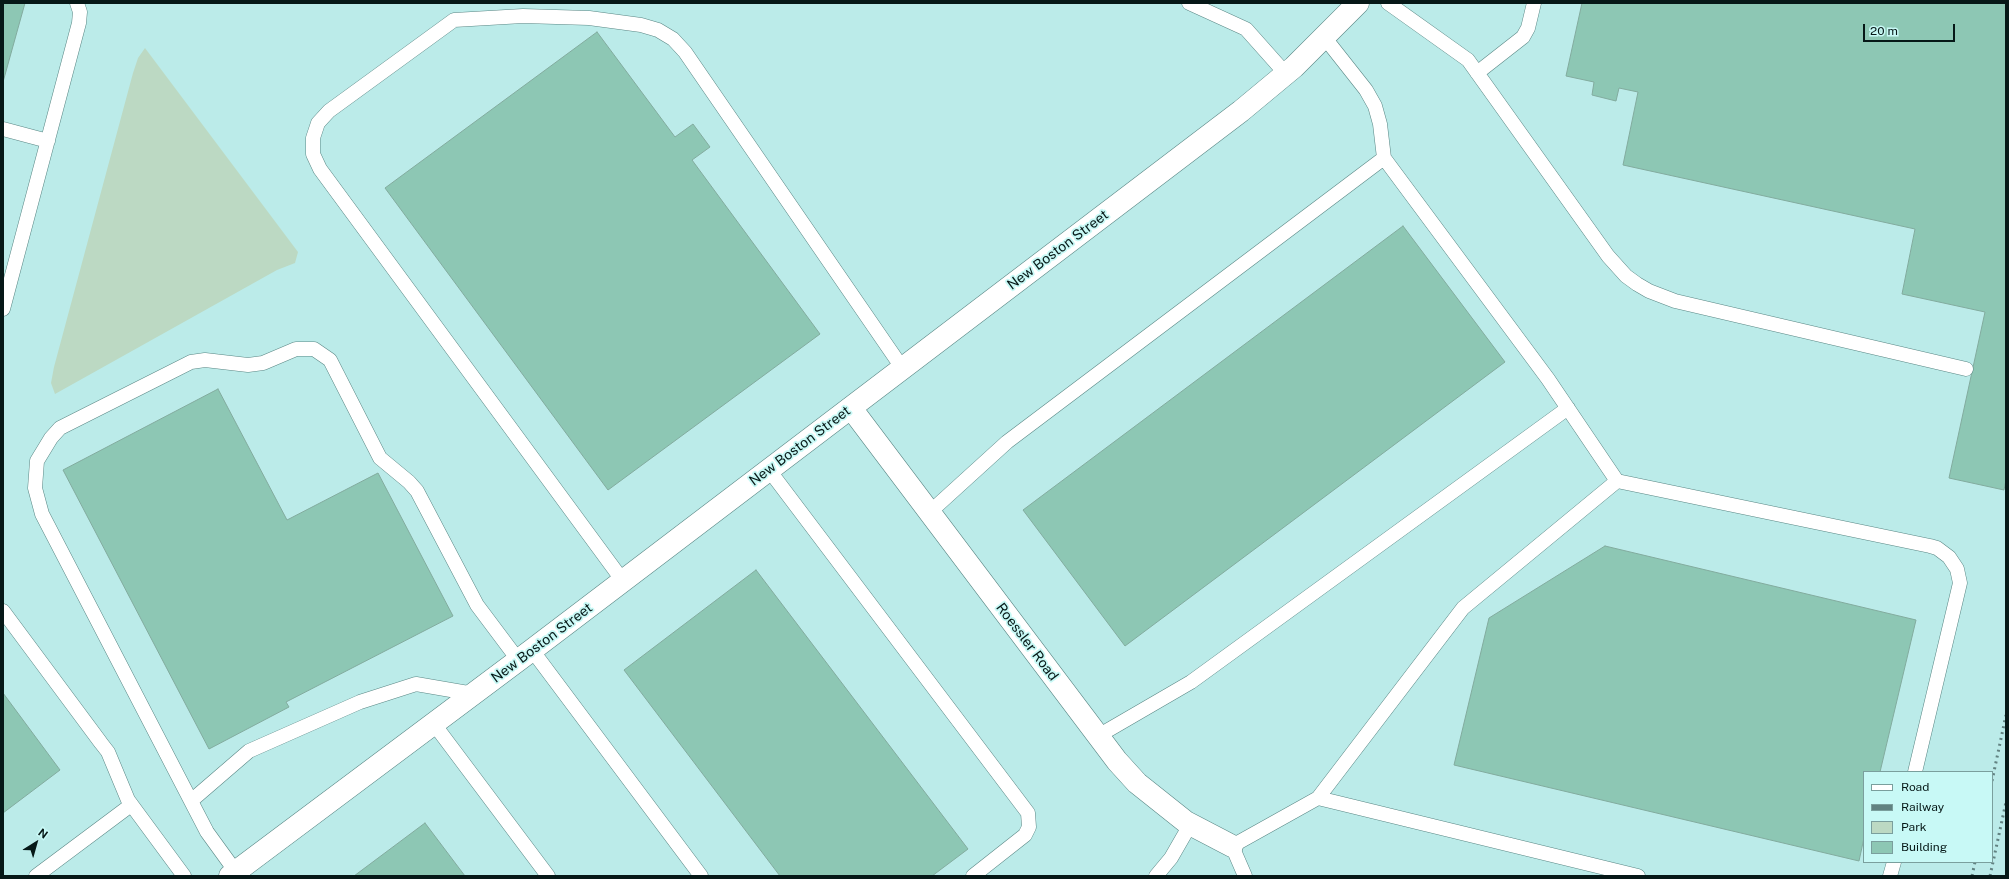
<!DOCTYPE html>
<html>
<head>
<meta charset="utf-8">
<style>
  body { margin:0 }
  #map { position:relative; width:2009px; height:879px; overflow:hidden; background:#bbebe9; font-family:"Public Sans",sans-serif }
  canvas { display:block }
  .frame { position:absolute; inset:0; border:4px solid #061817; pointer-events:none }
  .legend { position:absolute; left:1863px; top:771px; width:130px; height:92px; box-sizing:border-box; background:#c8f9f6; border:1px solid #7a9f9d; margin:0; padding:5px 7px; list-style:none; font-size:12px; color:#061817 }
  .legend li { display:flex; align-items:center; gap:8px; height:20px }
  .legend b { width:20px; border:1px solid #7a9f9d }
  .north { position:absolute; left:16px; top:823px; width:40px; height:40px; -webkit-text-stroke:3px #c8f9f6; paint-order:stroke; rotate:37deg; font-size:11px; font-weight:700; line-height:16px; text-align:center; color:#061817 }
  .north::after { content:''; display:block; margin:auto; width:14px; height:18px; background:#061817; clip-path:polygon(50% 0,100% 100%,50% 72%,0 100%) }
  .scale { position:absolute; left:1863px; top:24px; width:92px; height:18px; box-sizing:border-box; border:2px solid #061817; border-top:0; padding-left:5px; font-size:12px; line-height:14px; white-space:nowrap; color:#061817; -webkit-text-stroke:3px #c8f9f6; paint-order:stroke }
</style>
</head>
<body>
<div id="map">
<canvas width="2009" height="879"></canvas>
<div class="frame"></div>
<ul class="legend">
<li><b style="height:5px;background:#fff"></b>Road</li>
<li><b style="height:5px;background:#618281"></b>Railway</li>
<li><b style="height:11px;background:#bcd9c3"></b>Park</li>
<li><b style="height:11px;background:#8dc7b4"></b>Building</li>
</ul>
<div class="north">N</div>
<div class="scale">20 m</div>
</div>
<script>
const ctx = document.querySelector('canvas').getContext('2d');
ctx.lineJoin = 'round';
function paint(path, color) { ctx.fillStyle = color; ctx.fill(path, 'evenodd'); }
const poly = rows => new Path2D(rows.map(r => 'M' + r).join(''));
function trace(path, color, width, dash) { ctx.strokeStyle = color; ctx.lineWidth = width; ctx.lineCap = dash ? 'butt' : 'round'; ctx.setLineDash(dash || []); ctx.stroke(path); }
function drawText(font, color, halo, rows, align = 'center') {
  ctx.font = font + ' "Public Sans",sans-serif'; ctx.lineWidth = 3.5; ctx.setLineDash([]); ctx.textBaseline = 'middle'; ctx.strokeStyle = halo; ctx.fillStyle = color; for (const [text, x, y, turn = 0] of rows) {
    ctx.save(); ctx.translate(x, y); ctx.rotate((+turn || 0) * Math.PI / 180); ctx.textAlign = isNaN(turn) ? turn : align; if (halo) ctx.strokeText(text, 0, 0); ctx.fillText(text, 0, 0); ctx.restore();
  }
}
paint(poly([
  [145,48,298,252,295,263,277,270,55,394,51,383,54,367,133,73,138,58]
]), '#bcd9c3');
const building = poly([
  [3,3,25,3,3,82,3,3],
  [1582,3,2006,3,2006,480,2004,490,1949,478,1985,312,1902,294,1915,229,1623,165,1638,92,1619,88,1616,101,1592,95,1594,82,1566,76,1582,3],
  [597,32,675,137,693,124,710,147,692,160,820,334,608,490,385,188,597,32],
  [1403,226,1505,362,1125,646,1023,510,1403,226],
  [218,389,287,520,378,473,453,616,286,702,289,707,209,749,63,470,218,389],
  [1605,546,1916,620,1880,772,1864,772,1864,838,1859,861,1454,765,1489,618,1605,546],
  [756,570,968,849,932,876,780,876,624,670,756,570],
  [3,693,60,770,3,813,3,693],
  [425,823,465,876,354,876,425,823]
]);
paint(building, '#8dc7b4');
trace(building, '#82ab9e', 1);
const service = poly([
  [1189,3,1246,29,1286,74],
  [1388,3,1468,60,1608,256,1626,276,1637,284,1649,291,1675,301,1966,369],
  [1325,38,1366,90,1375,106,1380,124,1384,158,1548,379,1617,481],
  [1477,73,1523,37,1528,28,1534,3],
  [3,129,48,141],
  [3,309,79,23,80,12,77,3],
  [769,470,1028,813,1029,827,1025,835,973,876],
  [930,512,1007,442,1384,158],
  [623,581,320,169,313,154,313,138,318,123,329,111,454,20,523,16,589,18,641,25,658,30,673,39,685,52,903,369],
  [3,611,101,743,108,752,128,800,184,876],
  [532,650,701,876],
  [434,724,548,876],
  [1098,736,1191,682,1568,408],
  [1318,798,1638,876],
  [191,801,249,751,360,702,416,684,474,694],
  [236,872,207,832,42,514,35,488,37,461,51,438,60,428,191,362,205,360,248,365,263,363,296,349,314,349,330,360,380,458,409,482,417,491,477,605,519,661],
  [36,876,131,805],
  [1156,876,1171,858,1190,825],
  [1245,876,1232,846,1318,798,1463,608,1617,481,1930,546,1937,548,1949,557,1957,569,1960,583,1915,772],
  [1890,876,1894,862]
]);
const minor = poly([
  [851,408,1117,761,1137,783,1186,822,1232,846]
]);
const secondary = poly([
  [230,876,532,650,1241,111,1294,67,1358,3]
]);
trace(service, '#5a8785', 15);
trace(minor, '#5a8785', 23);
trace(secondary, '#5a8785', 23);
trace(service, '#fff', 14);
trace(minor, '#fff', 22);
trace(secondary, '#fff', 22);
trace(poly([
  [1992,781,2006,715],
  [1972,876,1975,862],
  [1990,876,2006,802]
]), '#618281', 3, [2, 4]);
drawText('14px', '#061817', '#c8f9f6', [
  ["New Boston Street",1058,250,-37],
  ["New Boston Street",800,446,-37],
  ["Roessler Road",1027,642,53],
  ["New Boston Street",542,643,-37]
]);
</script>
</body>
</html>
